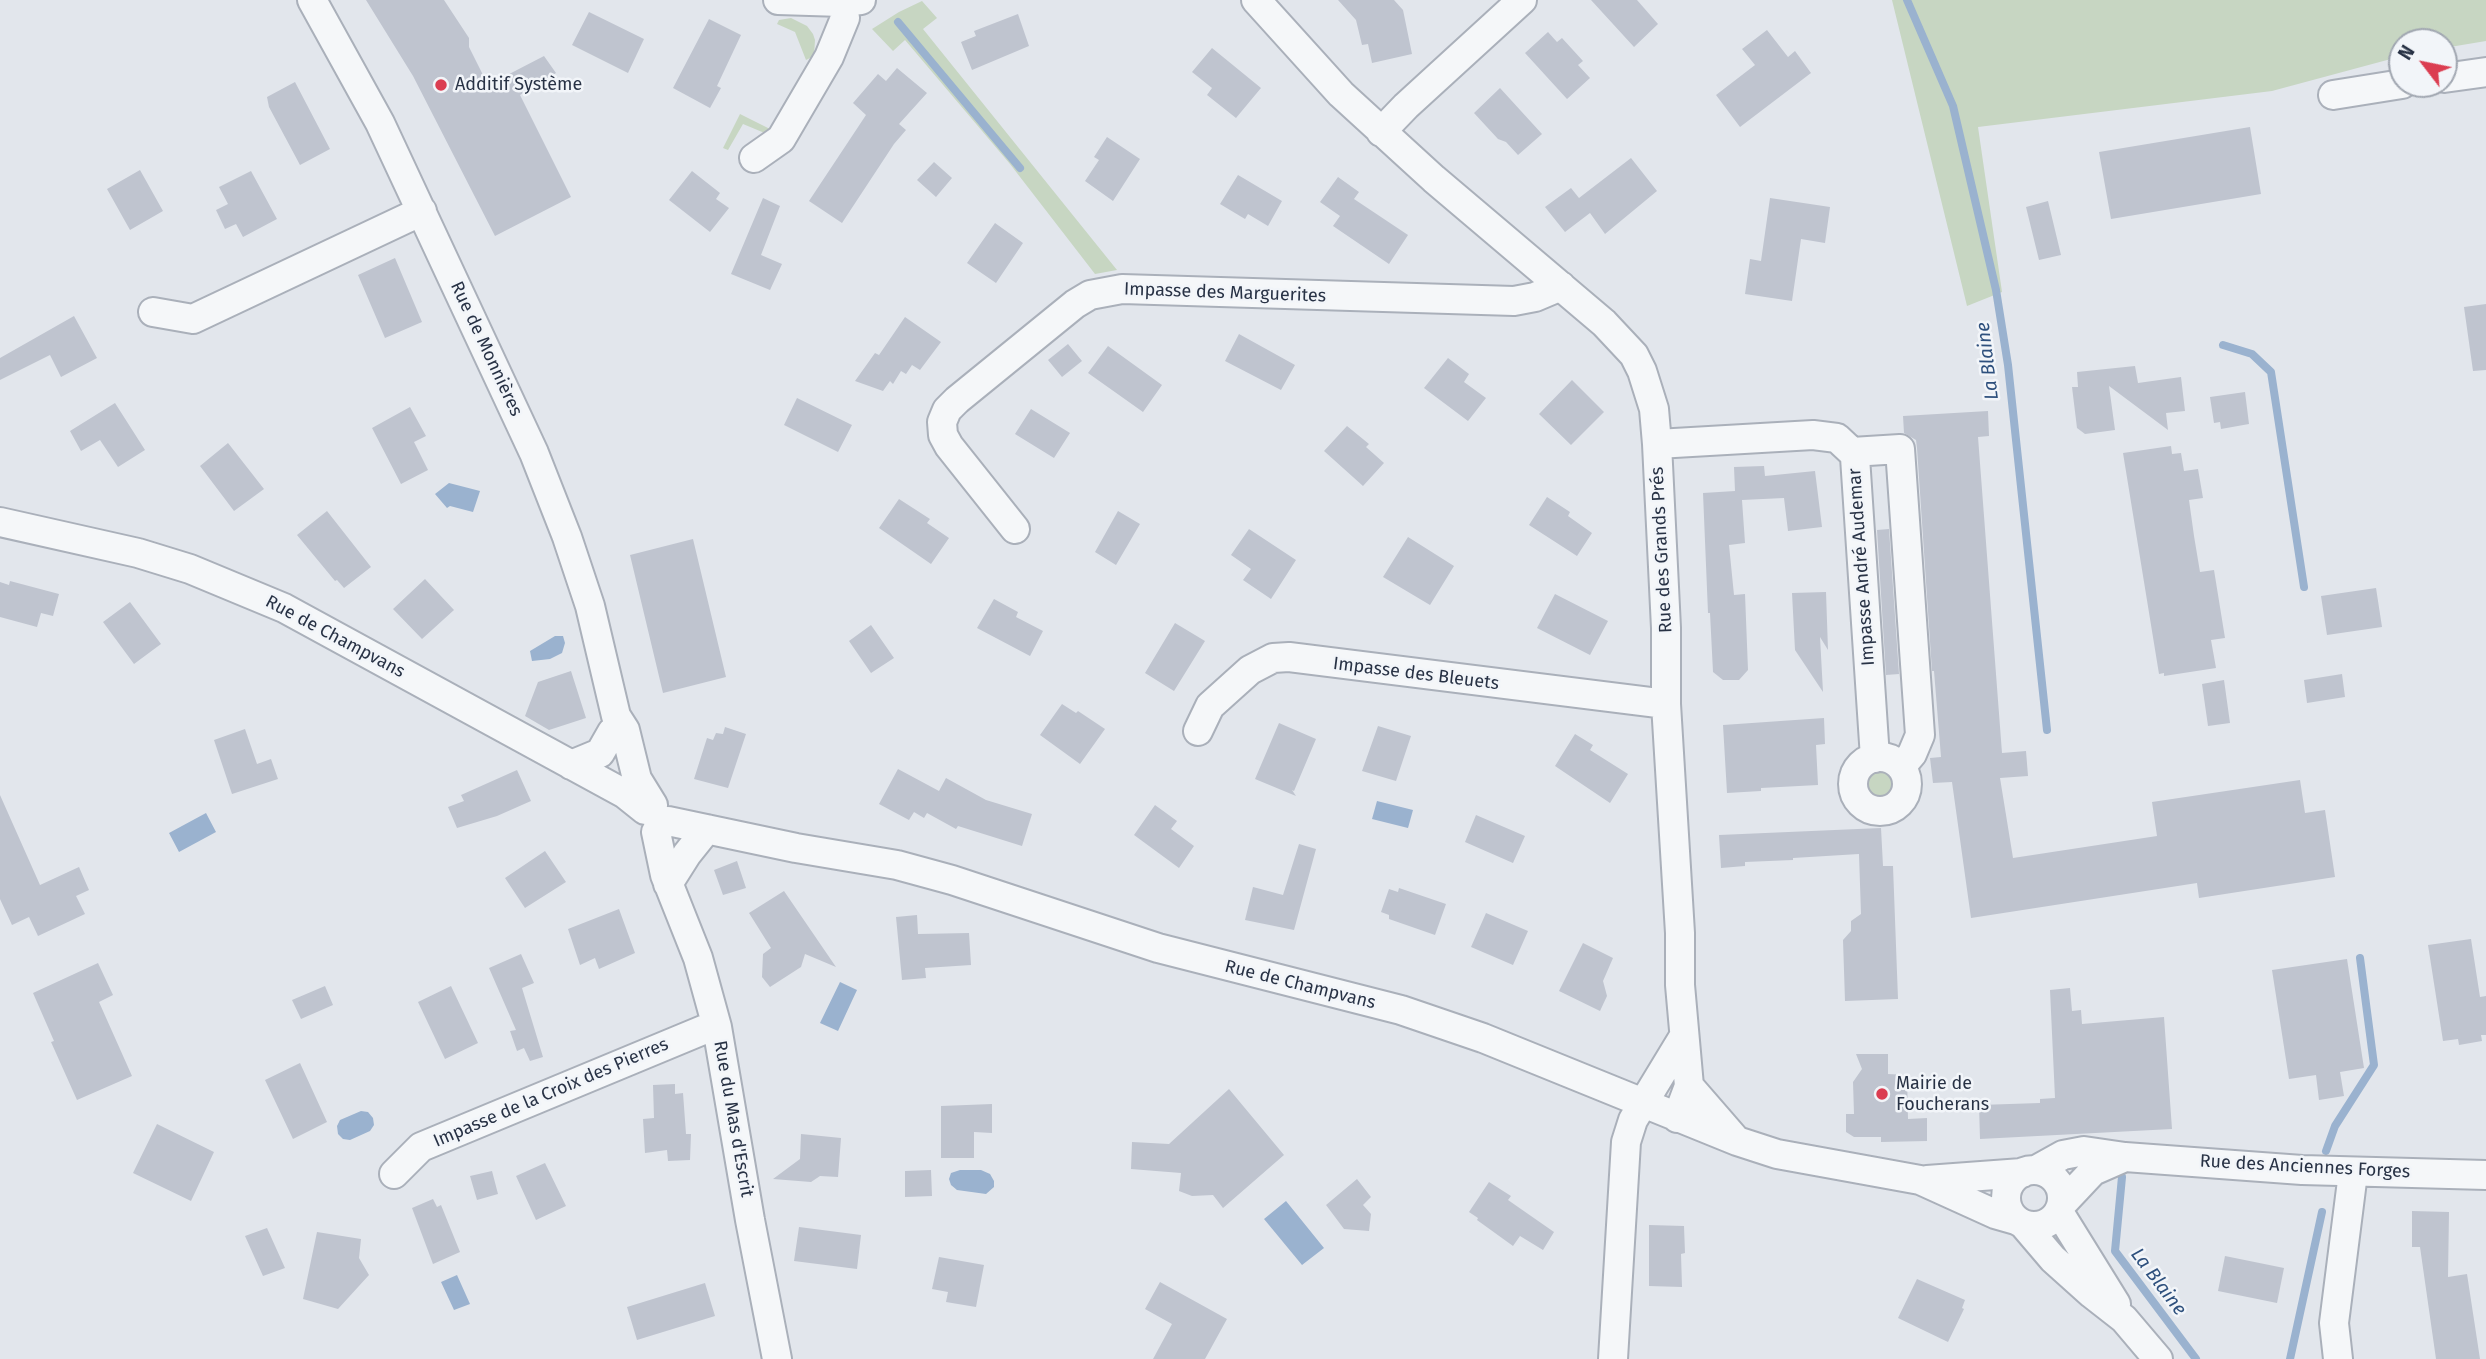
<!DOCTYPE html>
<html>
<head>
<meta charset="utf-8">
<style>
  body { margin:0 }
  #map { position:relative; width:2486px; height:1359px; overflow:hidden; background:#e2e6ec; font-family:"Fira Sans",sans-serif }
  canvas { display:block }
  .north { position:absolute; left:2388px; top:28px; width:70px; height:70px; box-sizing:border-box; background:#f2f5f9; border:2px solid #a1a7b1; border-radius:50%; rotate:302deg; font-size:19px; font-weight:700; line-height:28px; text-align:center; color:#283245 }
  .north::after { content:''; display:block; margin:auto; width:24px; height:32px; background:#db3d51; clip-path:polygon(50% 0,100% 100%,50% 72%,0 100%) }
</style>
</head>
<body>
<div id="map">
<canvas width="2486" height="1359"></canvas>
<div class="north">N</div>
</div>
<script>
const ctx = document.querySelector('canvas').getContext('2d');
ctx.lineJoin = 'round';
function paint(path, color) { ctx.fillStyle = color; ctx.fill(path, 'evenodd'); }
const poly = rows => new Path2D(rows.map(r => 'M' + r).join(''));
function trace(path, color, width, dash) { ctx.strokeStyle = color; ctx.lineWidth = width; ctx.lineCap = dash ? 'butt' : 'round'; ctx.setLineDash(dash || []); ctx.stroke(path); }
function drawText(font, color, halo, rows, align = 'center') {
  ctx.font = font + ' "Fira Sans",sans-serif'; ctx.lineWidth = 5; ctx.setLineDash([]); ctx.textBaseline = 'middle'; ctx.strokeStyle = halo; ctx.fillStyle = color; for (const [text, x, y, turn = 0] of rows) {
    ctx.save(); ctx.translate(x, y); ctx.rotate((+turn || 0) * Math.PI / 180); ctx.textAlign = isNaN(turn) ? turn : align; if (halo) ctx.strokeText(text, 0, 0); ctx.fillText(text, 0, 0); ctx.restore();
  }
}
paint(poly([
  [1892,0,2486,0,2486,41,2444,48,2444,42,2402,42,2402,56,2272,91,1978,127,2002,292,1967,306],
  [922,1,937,18,923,29,1117,270,1095,274,1010,164,905,40,893,51,872,29,899,12],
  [791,18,807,26,813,34,815,40,814,56,806,60,795,32,777,24,779,20],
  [790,93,796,96,788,111,767,134,743,124,728,150,723,148,740,114,770,129],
  '1867 784a14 14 0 1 1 28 0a14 14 0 1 1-28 0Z'
]), '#c7d6c2');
paint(poly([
  [449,483,480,491,473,512,450,506,447,508,435,494],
  [555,636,563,636,565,643,562,653,550,659,532,661,530,651],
  [1377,801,1413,810,1408,828,1372,819],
  [206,813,216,832,179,852,169,833],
  [840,982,857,990,838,1031,820,1023],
  [361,1111,368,1112,373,1118,374,1125,370,1131,350,1140,343,1139,338,1134,337,1126,340,1120],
  [960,1170,981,1170,990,1174,994,1181,994,1187,986,1194,957,1190,951,1185,949,1179,951,1173],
  [1286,1201,1324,1248,1302,1265,1264,1219],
  [457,1275,470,1304,454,1310,441,1282]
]), '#9ab2cf');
trace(poly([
  [1907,0,1953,106,1996,290,2008,365,2047,730],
  [898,22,1020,168],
  [2223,345,2252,354,2271,372,2304,587],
  [2326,1151,2335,1126,2374,1065,2360,958],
  [2122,1177,2115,1251,2196,1359],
  [2290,1359,2322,1212]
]), '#9ab2cf', 8);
paint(poly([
  [366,0,444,0,469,38,469,47,488,85,544,56,556,73,520,95,571,197,495,236,413,76],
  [1338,0,1394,0,1403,10,1412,54,1372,63,1368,44,1362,45,1356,20],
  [1591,0,1637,0,1658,24,1634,47],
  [589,12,644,39,628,73,572,45],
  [1018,14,1029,46,972,70,961,42,976,36,974,31],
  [709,19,741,35,717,86,721,88,710,108,673,88],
  [1767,30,1788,57,1795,51,1811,73,1740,127,1716,95,1755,65,1742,49],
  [1548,32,1557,42,1562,38,1583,61,1578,65,1590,78,1567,99,1525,53],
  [1212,48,1261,88,1236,118,1207,95,1212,88,1192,72],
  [897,68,927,93,899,124,906,130,894,144,842,223,809,201,866,115,853,103,878,74,886,81],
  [295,82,330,149,300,165,269,107,267,97],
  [1500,88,1542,134,1518,155,1506,142,1498,139,1474,113],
  [2250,127,2261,194,2111,219,2099,152],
  [1107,137,1140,159,1113,201,1085,181,1099,160,1094,157],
  [1631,158,1657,191,1605,234,1590,213,1565,232,1545,207,1571,188,1579,198],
  [934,162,952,178,936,197,917,180],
  [140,170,163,211,130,230,107,189],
  [251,171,277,219,243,237,236,224,225,229,216,210,228,204,219,187],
  [692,171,720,193,716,199,729,208,710,232,669,200],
  [1238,175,1282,201,1268,226,1248,214,1245,219,1220,204],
  [1338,177,1359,192,1354,199,1408,235,1389,264,1333,226,1340,216,1320,202],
  [763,198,780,206,761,255,782,264,770,290,731,274],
  [1770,198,1830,207,1825,243,1801,239,1792,301,1745,294,1750,259,1761,261],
  [2048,201,2061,255,2039,260,2026,207],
  [995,223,1023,243,996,283,967,263],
  [395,258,422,322,385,338,358,275],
  [2486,304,2486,370,2473,371,2464,307],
  [74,316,97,358,61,377,50,355,0,380,0,358],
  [905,317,941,342,920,370,912,365,906,374,901,371,893,384,890,381,883,391,855,381,875,353,879,355],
  [1239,334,1295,365,1281,390,1225,361],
  [1068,344,1082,361,1062,377,1048,360],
  [1108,346,1162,385,1143,412,1088,373],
  [1448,358,1469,374,1464,382,1486,398,1468,421,1424,388],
  [2135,366,2138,383,2181,377,2185,411,2166,413,2168,430,2109,386,2115,430,2085,434,2077,428,2072,387,2078,387,2077,372],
  [1572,380,1604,412,1571,445,1539,414],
  [2245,392,2249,424,2221,429,2220,422,2214,423,2210,397],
  [797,398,852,425,838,452,784,425],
  [115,403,145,450,118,467,100,440,81,451,70,431],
  [410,407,426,436,414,442,428,470,401,484,372,428],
  [1031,409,1070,433,1054,458,1015,434],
  [1988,411,1989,436,1978,437,2002,753,2026,751,2028,776,2000,778,2013,858,2157,836,2152,802,2300,780,2305,813,2325,810,2335,877,2199,898,2197,883,1971,918,1952,782,1933,783,1930,758,1941,757,1934,671,1932,671,1917,448,1916,440,1904,433,1903,416],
  [1347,426,1369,444,1366,447,1384,463,1363,486,1324,451],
  [228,443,264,489,234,511,200,466],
  [2171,446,2172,454,2181,453,2184,471,2198,469,2203,498,2189,500,2194,536,2200,572,2214,570,2225,638,2211,640,2216,668,2164,676,2164,673,2159,674,2123,453],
  [1764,466,1765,476,1815,471,1822,527,1788,531,1784,498,1742,500,1745,543,1729,545,1734,595,1745,594,1748,670,1739,680,1723,680,1713,672,1710,613,1708,613,1703,493,1735,491,1734,467],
  [1547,497,1570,512,1568,516,1592,533,1577,556,1529,525],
  [899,499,930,519,927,523,949,538,931,564,879,528],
  [327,511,371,567,344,588,337,580,335,581,297,535],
  [1118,511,1140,524,1116,565,1095,552],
  [1249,529,1296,560,1271,599,1243,580,1251,569,1231,555],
  [1889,529,1899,674,1886,675,1877,530],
  [1408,537,1454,566,1430,605,1383,577],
  [693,539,726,677,663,693,630,555],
  [425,579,454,610,422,639,393,609],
  [10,581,59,594,53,616,41,613,37,627,0,617,0,582,9,585],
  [2376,588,2382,627,2327,635,2321,596],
  [1826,592,1828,650,1820,637,1823,692,1795,650,1792,593],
  [1555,594,1608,621,1590,655,1537,628],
  [994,599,1018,612,1016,617,1043,631,1030,656,977,628],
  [130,602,161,644,134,664,103,622],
  [1175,623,1205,641,1174,691,1145,673],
  [871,625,894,658,871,673,849,641],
  [571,671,586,718,549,730,525,716,538,682],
  [2342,674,2345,697,2307,703,2304,680],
  [2224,680,2230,723,2208,726,2202,684],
  [1062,704,1076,713,1078,711,1105,729,1080,764,1040,735],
  [1824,718,1825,744,1816,745,1818,785,1761,788,1761,791,1727,793,1723,725],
  [1279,723,1316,739,1294,791,1292,790,1296,796,1255,779],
  [1378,726,1411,736,1396,781,1362,771],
  [725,727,746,734,728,788,694,779,707,738,713,740,716,733,723,734],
  [245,729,257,764,271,759,278,779,232,794,214,740],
  [1575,734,1593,745,1590,750,1628,774,1610,803,1555,766],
  [898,769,939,791,946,778,986,800,1032,814,1022,846,958,826,956,829,927,813,924,818,914,812,909,820,879,804],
  [517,770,531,801,497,816,457,828,448,807,464,801,461,795],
  [0,795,40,885,79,867,89,890,76,896,85,914,38,936,29,917,12,925,0,899],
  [1155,805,1177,821,1171,829,1194,846,1179,868,1134,835],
  [1476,815,1525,836,1513,863,1465,842],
  [1881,828,1883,866,1893,866,1898,999,1845,1001,1843,940,1851,931,1851,921,1861,914,1859,854,1793,858,1793,860,1745,862,1745,866,1721,868,1719,835],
  [1299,844,1316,849,1294,930,1245,920,1253,887,1283,895],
  [545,851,566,882,525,908,505,878],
  [737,861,746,888,723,895,714,870],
  [1399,888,1446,904,1435,935,1389,919,1389,915,1381,912,1389,889,1398,892],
  [784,891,836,967,805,954,801,967,770,987,762,977,763,954,771,948,749,913],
  [619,909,635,953,599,969,595,958,580,965,568,929],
  [1486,913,1528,931,1513,965,1471,947],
  [917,915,918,934,969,933,971,965,925,968,926,978,902,980,896,917],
  [2471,939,2480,997,2486,996,2486,1035,2481,1035,2482,1041,2459,1045,2458,1039,2443,1041,2428,945],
  [1583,943,1613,958,1603,981,1607,996,1600,1011,1559,991],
  [521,954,534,983,522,988,543,1057,530,1061,524,1048,517,1051,510,1031,516,1030,489,968],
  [2347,959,2364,1068,2340,1072,2344,1096,2319,1100,2316,1075,2289,1079,2272,970],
  [98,963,113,995,99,1002,132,1076,77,1100,51,1042,54,1041,33,993],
  [325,986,333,1005,301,1019,292,1000],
  [451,986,478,1043,445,1059,418,1002],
  [2070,988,2072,1011,2081,1010,2082,1024,2164,1017,2172,1129,1980,1139,1979,1105,2040,1103,2040,1099,2055,1098,2050,990],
  [1856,1054,1888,1054,1888,1074,1907,1075,1908,1119,1927,1118,1927,1141,1881,1142,1881,1137,1854,1137,1846,1132,1846,1114,1854,1114,1853,1082,1862,1069],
  [300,1063,327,1122,293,1139,265,1080],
  [675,1084,675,1094,683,1093,686,1134,691,1134,690,1160,668,1161,667,1150,645,1153,643,1119,654,1118,653,1085],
  [1229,1089,1284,1155,1223,1208,1213,1195,1192,1196,1179,1191,1181,1173,1131,1169,1132,1142,1169,1144],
  [992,1104,992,1133,974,1132,974,1158,941,1158,941,1106],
  [157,1124,214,1152,191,1201,133,1173],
  [801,1134,841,1138,838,1177,820,1176,811,1182,773,1179,800,1159],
  [545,1163,566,1206,536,1220,516,1176],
  [931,1170,932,1196,905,1197,905,1171],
  [492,1171,498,1194,477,1200,470,1176],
  [1357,1179,1371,1197,1363,1205,1371,1214,1369,1231,1344,1229,1326,1205],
  [1489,1182,1511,1196,1508,1200,1554,1232,1543,1250,1520,1236,1513,1246,1477,1220,1478,1218,1469,1212],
  [433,1199,437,1207,441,1205,460,1252,433,1264,412,1208],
  [2412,1211,2449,1212,2448,1277,2467,1274,2480,1359,2436,1359,2420,1247,2412,1247],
  [1649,1225,1684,1226,1685,1253,1681,1254,1682,1287,1649,1286],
  [799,1227,861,1235,857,1269,794,1261],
  [267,1228,285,1268,263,1276,245,1236],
  [317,1232,361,1239,359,1258,369,1275,338,1309,303,1299],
  [2225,1256,2284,1268,2277,1303,2218,1291],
  [939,1257,984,1265,976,1307,946,1302,948,1292,932,1289],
  [1917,1279,1965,1300,1962,1308,1964,1309,1948,1342,1898,1318],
  [1160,1282,1227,1319,1205,1359,1153,1359,1172,1324,1145,1309],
  [705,1283,715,1316,637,1340,627,1307]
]), '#bfc4cf');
const minor = poly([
  [312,0,380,123,534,453,567,537,590,606,616,716,625,730,637,779,653,805],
  [778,0,842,2,861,0],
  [1256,0,1341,94,1434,179,1604,323,1634,355,1642,371,1654,409,1657,444,1666,628,1666,704,1680,933,1680,985,1689,1086,1677,1118],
  [2444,78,2486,72],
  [2333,95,2402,84],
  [1381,132,1406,106,1522,0],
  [754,158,781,139,829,57,845,18,842,2],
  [153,312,193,319,422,211],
  [1657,444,1813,435,1837,438,1852,452,1855,457,1875,758],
  [1852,452,1900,449,1920,735,1912,754,1901,767],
  [0,522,138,553,190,569,284,608,625,794,645,810],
  [1015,529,949,446,943,435,942,422,947,410,957,400,1075,304,1090,295,1122,289,1514,301,1535,297,1561,286],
  [1198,731,1210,706,1250,670,1273,658,1289,657,1666,704],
  '1853 784a27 27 0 1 1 54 0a27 27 0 1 1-54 0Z',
  [571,765,600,753,612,732],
  [668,821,796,848,897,865,952,880,1158,948,1401,1010,1483,1038,1737,1141,1777,1154,1920,1180,1995,1214,2016,1220],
  [656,832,665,875,698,958,717,1027,750,1220,777,1359],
  [668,884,687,854,707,829],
  [1689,1086,1735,1139],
  '2006 1198a28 28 0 1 1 56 0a28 28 0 1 1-56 0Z',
  [2036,1170,2063,1155,2084,1151,2125,1157,2302,1170,2486,1175],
  [394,1174,421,1147,703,1030,717,1027],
  [1927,1180,2022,1173],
  [2062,1204,2093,1171,2125,1157],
  [2059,1212,2116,1304],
  [2024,1225,2053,1259,2092,1294,2124,1319,2158,1359],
  [1613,1359,1626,1142,1633,1120,1684,1036],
  [2338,1359,2334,1323,2353,1173]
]);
trace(minor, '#aab0ba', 32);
trace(minor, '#f5f7f9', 28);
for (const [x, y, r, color] of [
  [441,85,7,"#db3d51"],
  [1882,1094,7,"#db3d51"]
]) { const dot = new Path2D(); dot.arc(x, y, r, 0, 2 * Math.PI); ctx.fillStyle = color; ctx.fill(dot); trace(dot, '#f2f5f9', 2.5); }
drawText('18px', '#283245', '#f2f5f9', [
  ["Additif Système",455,85],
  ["Mairie de",1896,1084],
  ["Foucherans",1896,1105]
], 'left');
drawText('18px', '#283245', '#f2f5f9', [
  ["Impasse des Marguerites",1225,293,2],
  ["Rue de Monnières",486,349,65],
  ["Rue des Grands Prés",1662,550,-93],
  ["Impasse André Audemar",1862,567,-94],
  ["Rue de Champvans",335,637,28],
  ["Impasse des Bleuets",1416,674,7],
  ["Rue de Champvans",1300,985,14],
  ["Impasse de la Croix des Pierres",551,1093,-23],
  ["Rue du Mas d'Escrit",733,1119,80],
  ["Rue des Anciennes Forges",2305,1167,3]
]);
drawText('italic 19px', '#2e507d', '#f2f5f9', [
  ["La Blaine",1988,361,-97],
  ["La Blaine",2158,1282,53]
]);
</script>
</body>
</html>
